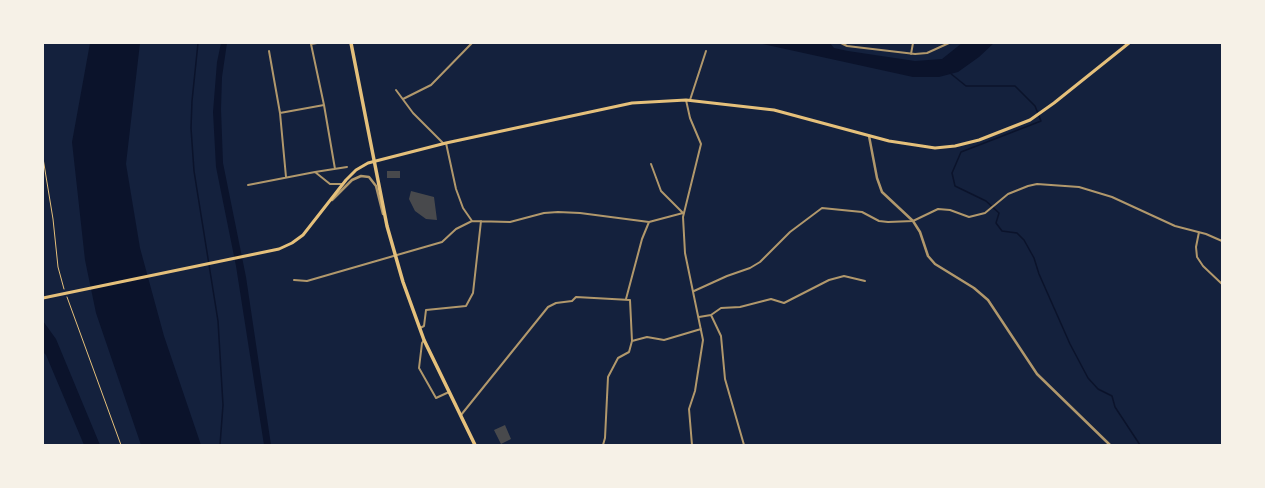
<!DOCTYPE html>
<html>
<head>
<meta charset="utf-8">
<style>
  body { margin:0 }
  #map { position:relative; width:1265px; height:488px; overflow:hidden; background:#14213d; font-family:"PT Sans Narrow",sans-serif }
  canvas { display:block }
  .frame { position:absolute; inset:0; border:44px solid #f6f1e7; pointer-events:none }
</style>
</head>
<body>
<div id="map">
<canvas width="1265" height="488"></canvas>
<div class="frame"></div>
</div>
<script>
const ctx = document.querySelector('canvas').getContext('2d');
ctx.lineJoin = 'round';
function paint(path, color) { ctx.fillStyle = color; ctx.fill(path, 'evenodd'); }
const poly = rows => new Path2D(rows.map(r => 'M' + r).join(''));
function trace(path, color, width, dash) { ctx.strokeStyle = color; ctx.lineWidth = width; ctx.lineCap = dash ? 'butt' : 'round'; ctx.setLineDash(dash || []); ctx.stroke(path); }
paint(poly([
  [90,43,140,43,126,164,140,248,164,336,201,445,141,445,96,313,85,260,72,142],
  [221,43,227,43,222,77,221,109,223,163,246,277,271,445,264,445,236,266,216,167,213,112,217,62],
  [758,43,830,43,834,48,848,51,915,61,942,59,962,43,994,43,979,57,958,72,939,77,913,77],
  [43,321,56,339,100,445,84,445,46,355,43,352]
]), '#0b132b');
trace(poly([
  [198,43,192,101,191,128,194,171,218,321,223,405,220,445],
  [950,73,966,86,1015,86,1035,106,1041,121,961,152,952,173,955,186,986,201,999,213,996,223,1002,231,1017,233,1024,240,1034,258,1039,274,1070,344,1088,378,1098,389,1112,396,1115,407,1140,445]
]), '#0b132b', 1.5);
paint(poly([
  [387,171,400,171,400,178,387,178],
  [411,191,434,197,437,220,426,219,415,211,409,199],
  [505,425,511,439,501,444,494,430]
]), '#48494c');
trace(poly([
  [43,158,53,219,58,267,64,289],
  [67,297,121,445]
]), '#e5c07b', 1);
trace(poly([
  [317,43,311,44,324,105,335,169],
  [841,43,847,46,915,54,927,53,949,43],
  [269,51,280,113,286,177],
  [911,54,913,43],
  [396,90,413,113,444,144],
  [403,99,431,85,472,43],
  [686,100,690,118,701,144,683,217,685,253,703,340,695,391,689,409,692,445],
  [690,100,706,51],
  [280,113,324,105],
  [446,143,456,189,463,208,472,221],
  [651,164,661,191,683,213],
  [342,184,330,184,315,172,347,167],
  [248,185,315,172],
  [1199,232,1196,247,1197,257,1203,266,1222,284],
  [294,280,307,281,442,242,456,229,472,221,510,222,544,213,558,212,580,213,649,222,683,213],
  [694,291,727,276,750,268,760,262,790,232,822,208,862,212,879,221,888,222,913,221,938,209,950,210,969,217,985,213,1008,194,1028,186,1037,184,1079,187,1112,197,1175,226,1206,234,1222,241],
  [626,299,642,239,649,222],
  [711,315,721,336,725,379,744,445],
  [699,317,711,315,721,308,740,307,771,299,784,303,829,280,844,276,865,281],
  [420,328,424,326,426,310,466,306,473,293,481,221],
  [424,340,422,343,419,368,436,398,449,392],
  [632,341,647,337,664,340,701,329],
  [461,415,548,307,556,303,572,301,576,297,630,300,632,341,629,352,618,358,608,377,605,438,603,445]
]), '#b1986c', 2);
trace(poly([
  [869,136,877,178,882,192,913,221,920,232,928,256,935,264,974,288,988,300,1037,374,1110,445],
  [332,200,352,180,361,176,369,177,376,186,383,214]
]), '#b1986c', 2.5);
trace(poly([
  [43,298,279,249,292,243,303,235,346,180,356,170,368,163,446,143,632,103,686,100,774,110,889,141,935,148,955,146,979,140,1030,120,1054,103,1129,43]
]), '#e5c07b', 3);
trace(poly([
  [351,43,387,226,403,282,424,340,475,445]
]), '#e5c07b', 3.5);
</script>
</body>
</html>
